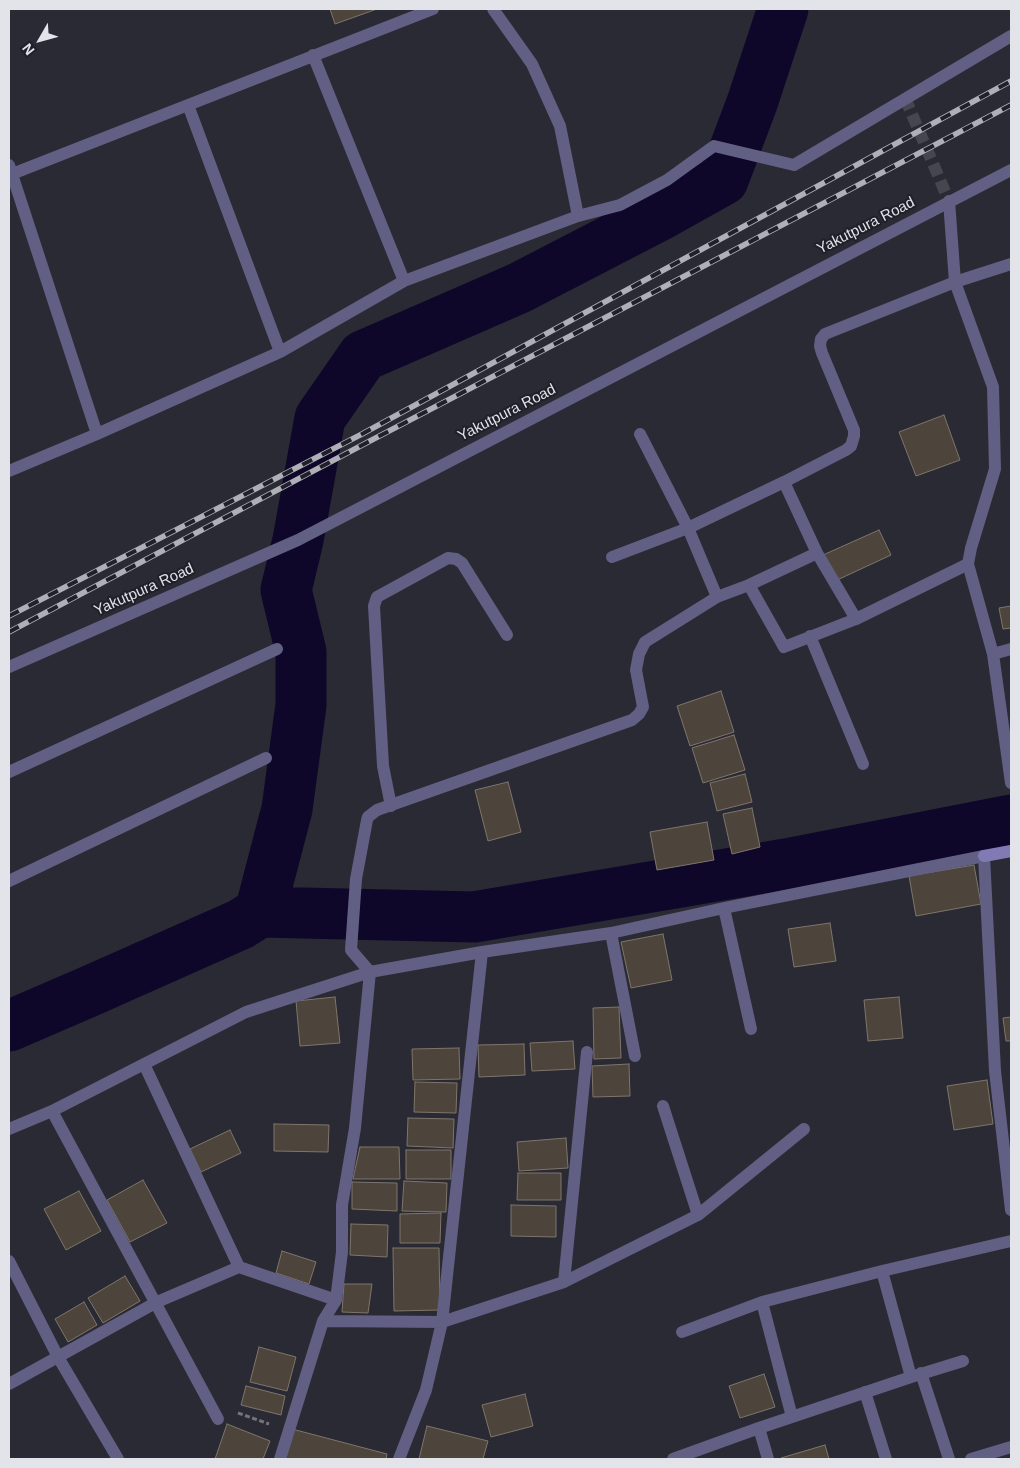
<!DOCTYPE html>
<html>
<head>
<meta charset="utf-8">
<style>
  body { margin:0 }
  #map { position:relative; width:1020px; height:1468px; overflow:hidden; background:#2a2a34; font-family:Helvetica,sans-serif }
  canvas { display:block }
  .frame { position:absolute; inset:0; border:10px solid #e3e3ea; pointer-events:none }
  .north { position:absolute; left:15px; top:15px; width:50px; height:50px; -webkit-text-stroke:4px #20202a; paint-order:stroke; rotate:232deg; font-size:14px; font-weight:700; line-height:20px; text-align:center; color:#e3e3ea }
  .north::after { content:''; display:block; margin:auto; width:18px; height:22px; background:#e3e3ea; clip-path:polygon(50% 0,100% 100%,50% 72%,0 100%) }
</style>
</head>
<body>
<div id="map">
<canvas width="1020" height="1468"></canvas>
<div class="frame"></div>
<div class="north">N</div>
</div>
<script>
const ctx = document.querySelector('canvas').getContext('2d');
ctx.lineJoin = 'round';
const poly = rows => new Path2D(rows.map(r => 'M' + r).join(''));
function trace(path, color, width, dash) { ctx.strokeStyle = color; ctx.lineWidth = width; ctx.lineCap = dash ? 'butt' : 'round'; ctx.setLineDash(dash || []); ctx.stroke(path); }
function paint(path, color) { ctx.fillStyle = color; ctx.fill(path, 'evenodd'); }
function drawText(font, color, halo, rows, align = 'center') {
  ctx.font = font + ' Helvetica,sans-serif'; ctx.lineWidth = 4; ctx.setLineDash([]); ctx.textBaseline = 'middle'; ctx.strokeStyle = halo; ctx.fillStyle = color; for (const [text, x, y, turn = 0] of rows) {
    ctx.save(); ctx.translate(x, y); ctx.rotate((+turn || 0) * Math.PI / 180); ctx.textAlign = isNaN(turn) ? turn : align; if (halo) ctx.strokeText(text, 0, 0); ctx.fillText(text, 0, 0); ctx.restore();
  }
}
trace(poly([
  [260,912,287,809,301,705,301,652,286,590,298,540,320,418,363,356,519,288,662,214,723,180,752,103,783,9],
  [9,1026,90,991,241,924,260,912,474,917,786,864,1011,820]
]), '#0f0729', 51);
const building = poly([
  [330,9,377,9,335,24,330,9],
  [944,415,960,460,916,476,899,432,944,415],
  [879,530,891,555,835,581,823,555,879,530],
  [1011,606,1011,628,1003,629,999,608,1011,606],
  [721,691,734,732,690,746,677,706,721,691],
  [734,735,745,770,703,783,692,748,734,735],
  [745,774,752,802,717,811,710,783,745,774],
  [508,782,521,832,488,841,475,790,508,782],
  [752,808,760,847,732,854,723,814,752,808],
  [707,822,714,860,657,870,650,832,707,822],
  [974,865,981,904,916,916,909,876,974,865],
  [830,923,836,961,794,967,788,929,830,923],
  [663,934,672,980,631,988,621,942,663,934],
  [335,997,340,1043,300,1046,296,1001,335,997],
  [899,997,903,1038,868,1041,864,1000,899,997],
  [619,1007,621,1058,594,1059,593,1008,619,1007],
  [1011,1017,1011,1041,1006,1041,1003,1018,1011,1017],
  [573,1041,575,1069,532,1071,530,1043,573,1041],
  [524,1044,525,1075,479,1077,478,1045,524,1044],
  [459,1048,460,1079,413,1080,412,1049,459,1048],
  [629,1064,630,1096,593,1097,592,1066,629,1064],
  [987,1080,993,1124,954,1130,947,1086,987,1080],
  [415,1082,457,1083,456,1113,414,1112,415,1082],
  [408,1118,454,1119,453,1148,407,1146,408,1118],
  [274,1124,329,1125,328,1152,274,1151,274,1124],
  [230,1130,241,1153,201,1172,190,1149,230,1130],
  [566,1138,568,1168,519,1171,517,1142,566,1138],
  [360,1147,399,1147,400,1179,353,1179,360,1147],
  [406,1150,451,1150,451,1179,406,1179,406,1150],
  [518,1173,561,1173,561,1200,517,1200,518,1173],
  [143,1180,167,1223,130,1242,107,1200,143,1180],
  [404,1181,447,1183,446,1212,402,1211,404,1181],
  [352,1182,397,1183,397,1211,352,1209,352,1182],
  [79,1191,101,1231,66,1250,44,1209,79,1191],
  [511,1205,556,1206,556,1237,511,1236,511,1205],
  [441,1213,440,1243,400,1243,400,1214,441,1213],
  [351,1224,388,1225,387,1257,350,1255,351,1224],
  [393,1248,439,1248,440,1310,394,1311,393,1248],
  [282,1251,316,1262,309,1284,276,1273,282,1251],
  [125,1276,140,1301,103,1323,88,1298,125,1276],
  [344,1284,372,1284,368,1313,342,1312,344,1284],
  [84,1302,97,1325,68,1342,55,1319,84,1302],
  [259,1347,296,1357,287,1391,250,1382,259,1347],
  [764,1374,775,1407,740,1418,729,1386,764,1374],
  [246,1386,285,1396,281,1415,241,1405,246,1386],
  [525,1394,533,1426,491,1437,482,1405,525,1394],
  [227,1424,270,1441,263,1459,215,1459,227,1424],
  [427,1426,488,1441,483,1459,419,1459,427,1426],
  [292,1429,387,1454,386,1459,284,1459,292,1429],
  [825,1445,829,1459,781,1459,781,1458,825,1445]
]);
paint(building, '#4d443b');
trace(building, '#7f756b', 1);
trace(poly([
  [905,98,949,201]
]), '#46464f', 12, [12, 6]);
trace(poly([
  [238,1413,269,1424]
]), '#74747d', 3, [5, 2.5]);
trace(poly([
  [493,9,532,64,560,126,578,216],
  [313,55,404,281],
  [188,105,280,352,404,281,578,216,620,205,667,180,714,146,794,165,1011,36],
  [9,165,97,434,9,471],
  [12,174,433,9],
  [949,201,955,282,1011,264],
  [97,434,280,352],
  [640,434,688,528,717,597],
  [784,482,817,553,856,619],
  [612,557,688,528,784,482,846,450,851,446,854,436,854,430,822,353,820,346,821,339,825,334,955,282,993,387,995,469,971,548,968,564,856,619,784,647,749,585],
  [968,564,993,654,1011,783],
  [810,636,863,764],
  [993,654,1011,649],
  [9,667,298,540,1011,170],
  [9,772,277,649],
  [391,806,383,766,374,606,377,597,448,558,456,559,462,563,507,635],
  [9,881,266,758],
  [724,908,751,1029],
  [611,933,635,1056],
  [144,1064,239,1267],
  [663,1106,698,1215],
  [52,1111,218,1419],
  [9,1129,52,1111,246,1012,370,972,482,952,611,933,724,908,984,856,995,1071,1011,1210],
  [9,1261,58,1357,118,1459],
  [882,1271,911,1377],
  [564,1282,587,1052],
  [762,1302,792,1417],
  [323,1321,442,1322,564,1282,698,1215,804,1129],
  [682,1332,762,1302,882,1271,1011,1241],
  [921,1373,949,1459],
  [9,1384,157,1302,239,1267,336,1300],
  [865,1392,886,1459],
  [759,1428,768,1459],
  [280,1459,323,1321,336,1300,342,1252,342,1205,355,1128,370,972,351,950,356,879,367,820,368,817,377,810,632,720,639,714,643,707,636,670,639,654,645,642,717,597,749,585,817,553],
  [399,1459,426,1390,442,1322,482,952],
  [673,1459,759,1428,911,1377,963,1361],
  [971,1459,1011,1447]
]), '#615f83', 12);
trace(poly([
  [984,856,1011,851]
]), '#807bb4', 12);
const rail = poly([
  [9,616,362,434,1011,81],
  [9,632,368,442,1011,105]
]);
trace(rail, '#afafb7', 5.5);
trace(rail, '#20202a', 4, [11]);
drawText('15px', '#e3e3ea', '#20202a', [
  ["Yakutpura Road",866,226,-27],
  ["Yakutpura Road",507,413,-27],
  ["Yakutpura Road",144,590,-24]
]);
</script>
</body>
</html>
